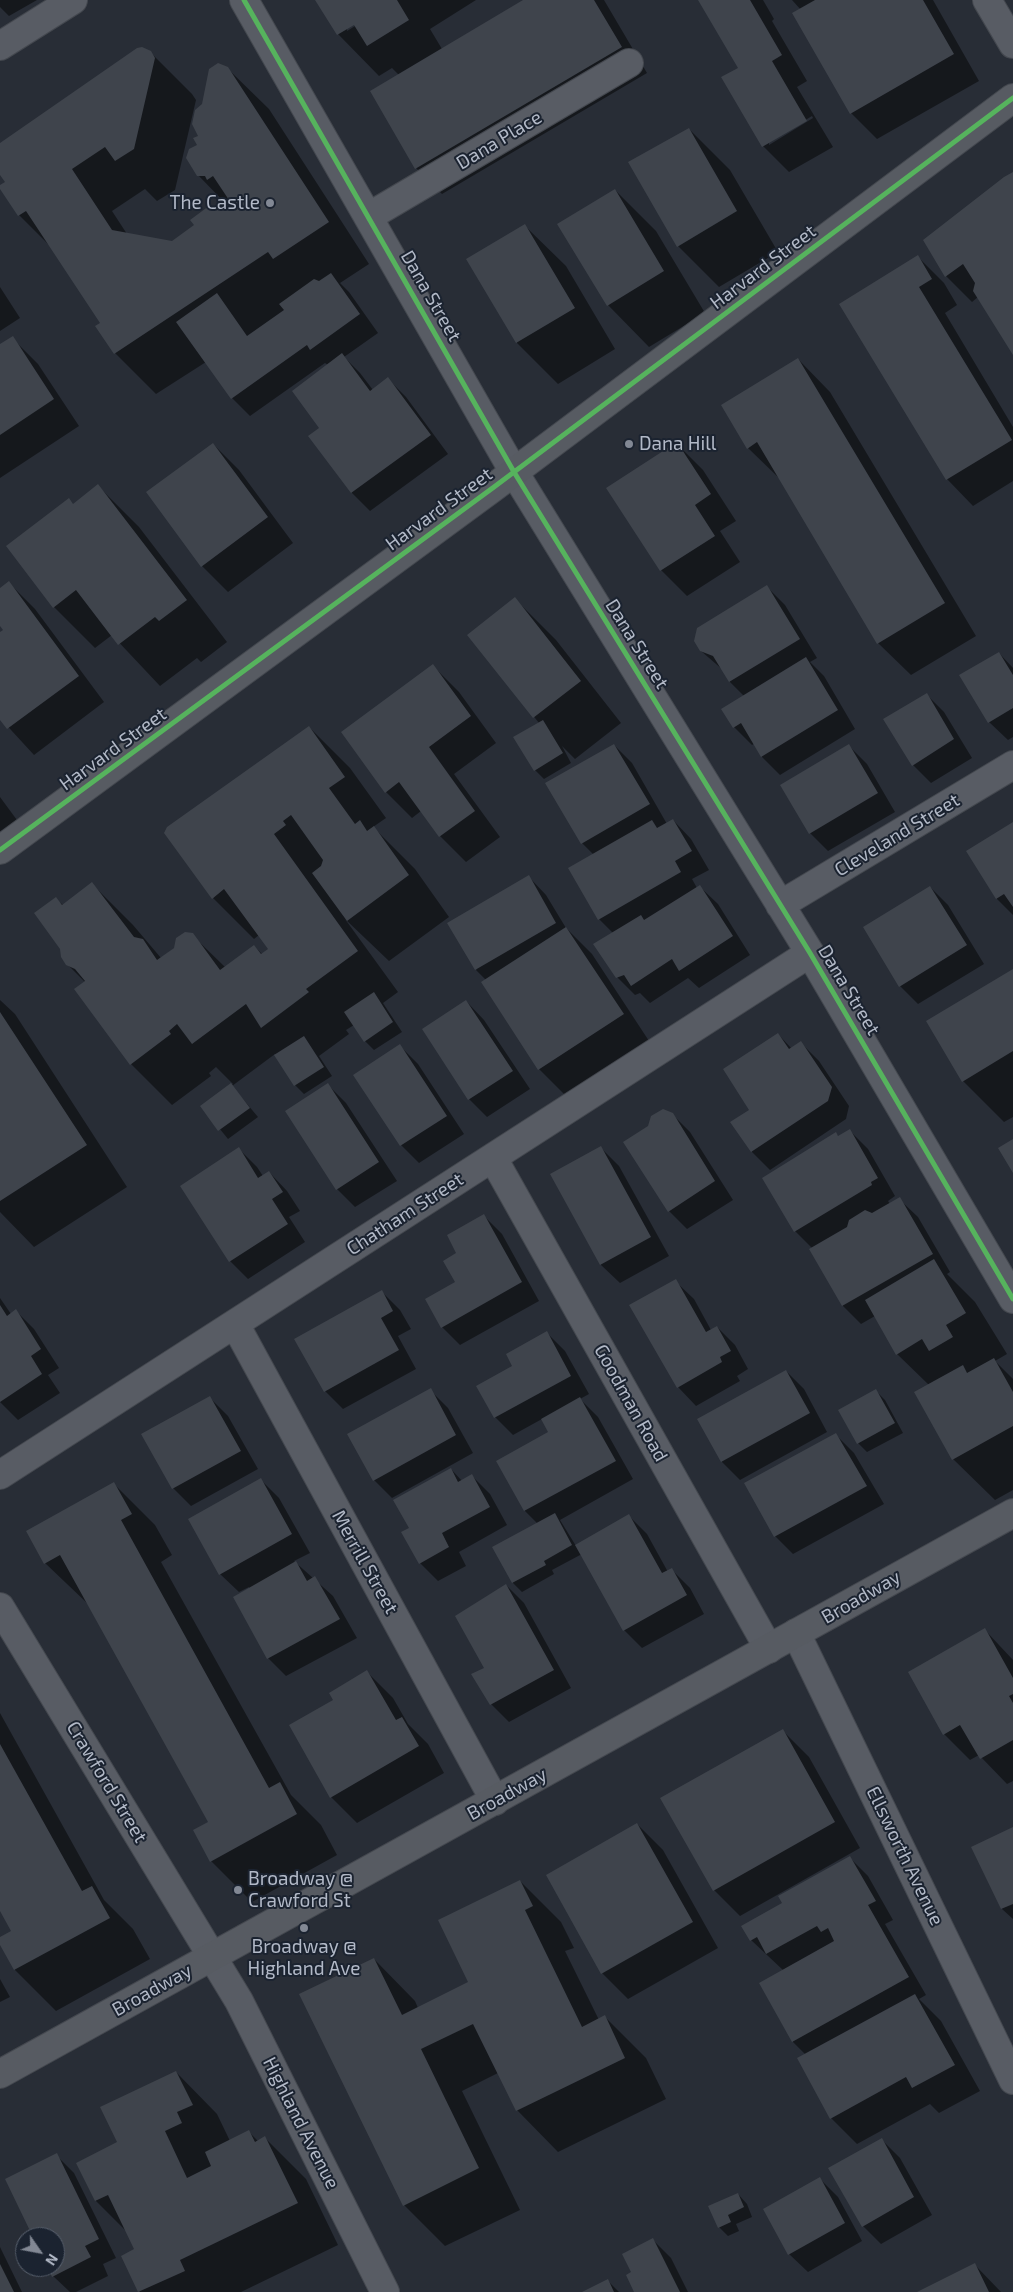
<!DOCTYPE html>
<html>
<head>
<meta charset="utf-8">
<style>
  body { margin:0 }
  #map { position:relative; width:1013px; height:2292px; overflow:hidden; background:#282d36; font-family:"Exo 2",sans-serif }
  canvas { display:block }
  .north { position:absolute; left:15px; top:2227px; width:50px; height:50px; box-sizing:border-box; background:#1b2330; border:1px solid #575f6c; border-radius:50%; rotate:123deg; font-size:14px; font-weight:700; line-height:20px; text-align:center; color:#b2b9c7 }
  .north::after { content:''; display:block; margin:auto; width:18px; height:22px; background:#828894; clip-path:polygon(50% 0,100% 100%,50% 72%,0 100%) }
</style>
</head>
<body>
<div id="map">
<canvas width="1013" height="2292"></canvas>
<div class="north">N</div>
</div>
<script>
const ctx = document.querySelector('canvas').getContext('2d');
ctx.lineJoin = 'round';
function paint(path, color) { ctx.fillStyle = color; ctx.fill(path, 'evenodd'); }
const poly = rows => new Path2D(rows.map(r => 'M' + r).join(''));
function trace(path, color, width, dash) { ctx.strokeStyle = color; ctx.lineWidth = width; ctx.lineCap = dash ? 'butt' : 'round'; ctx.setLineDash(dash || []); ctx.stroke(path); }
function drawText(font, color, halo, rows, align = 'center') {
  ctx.font = font + ' "Exo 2",sans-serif'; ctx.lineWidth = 4; ctx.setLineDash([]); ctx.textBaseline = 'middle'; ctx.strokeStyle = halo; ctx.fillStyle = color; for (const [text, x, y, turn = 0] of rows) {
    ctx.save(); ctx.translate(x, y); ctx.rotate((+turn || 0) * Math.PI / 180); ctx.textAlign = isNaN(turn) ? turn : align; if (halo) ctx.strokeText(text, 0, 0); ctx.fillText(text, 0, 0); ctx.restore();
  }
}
paint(poly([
  [0,0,37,0,9,16,0,7],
  [317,0,476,0,430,29,442,49,526,0,604,0,647,73,442,194,416,168,371,91,399,75,392,68,379,76,338,34],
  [359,21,360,23,347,31,347,28],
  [699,0,763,0,774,19,772,21,807,81,797,87,833,147,789,172,763,146,723,78,740,68],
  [812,116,813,118,769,145,769,142],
  [792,0,933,0,979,81,877,139,851,113,801,10],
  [150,52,192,94,196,100,175,190,157,201,145,189,112,211,127,234,172,242,226,204,198,175,203,105,227,68,269,109,369,264,340,283,349,292,378,333,344,357,360,373,373,390,388,379,406,397,448,454,370,511,352,493,310,436,321,428,328,365,325,363,250,416,232,398,206,362,156,394,115,353,102,323,51,247,19,215,0,187,6,182,0,173,0,144],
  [689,129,730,170,778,252,719,287,678,246],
  [1005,178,1013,353,978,297,972,302,946,276],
  [615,190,656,231,705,313,649,347,608,305],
  [524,225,566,266,615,349,558,384,517,343],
  [918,257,944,283,957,305,945,313,1013,427,1013,481,973,506,947,479,841,304],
  [0,287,20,318,0,331],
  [12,338,38,364,79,426,0,478,0,346],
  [798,359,830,392,976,636,911,675,878,643,781,480,748,448],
  [213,444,239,470,293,543,228,592,202,566],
  [677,444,703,470,736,521,720,531,740,562,687,596,661,570,607,488],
  [98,486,139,527,227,642,201,662,197,658,160,686,112,635,95,648,54,607,74,505],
  [9,583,35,609,104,702,34,755,0,718,0,634,5,630,0,624,0,589],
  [767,587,785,605,817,658,810,662,824,676,855,729,780,775,762,757,754,744,752,745,734,727,744,696,730,682,723,670,701,651],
  [515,599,556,640,621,723,575,759,562,746,571,763,544,779,535,770,539,723,469,635],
  [999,653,1013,668,1013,737,1008,740,989,722,961,675],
  [433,666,459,692,496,743,454,774,500,837,466,862,440,836,421,811,412,818,386,792],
  [926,694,944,712,972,758,931,783,913,765],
  [309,727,350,768,386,818,373,827,415,869,449,917,389,961,345,919,398,992,383,1003,402,1032,374,1050,365,1041,354,1025,346,1030,349,1034,319,1056,332,1076,304,1094,295,1085,275,1054,232,1086,258,1117,228,1139,202,1107,233,1084,216,1067,209,1073,211,1076,172,1105,131,1064,75,989,85,982,67,964,56,899,63,905,92,884,133,925,161,958,192,935,225,967,254,946,262,954,270,949,259,935,254,939,213,898],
  [614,745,632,763,667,824,673,820,691,839,709,870,692,879,697,888,699,886,718,904,750,955,699,988,688,978,650,1003,640,993,635,995,617,977,613,933,599,919,594,855,582,843,547,784],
  [849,746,867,764,895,812,828,851,810,833,781,786],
  [0,797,28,835,0,856],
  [1013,823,1013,915,997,899,968,851],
  [528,876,546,895,566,928,592,954,649,1041,565,1095,539,1069,483,983,486,980,476,970],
  [930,887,948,905,984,964,918,1004,900,986],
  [1013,970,1013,1117,1004,1122,963,1081],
  [0,1000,15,1014,127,1187,34,1247,0,1212],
  [466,1001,484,1020,530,1089,487,1117,469,1099],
  [778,1034,792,1049,801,1043,819,1061,849,1106,846,1119,770,1170,752,1152,751,1110],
  [400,1046,418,1064,464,1134,419,1163,401,1145],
  [328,1085,346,1103,397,1181,355,1207,337,1189],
  [672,1114,690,1132,733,1200,687,1229,669,1211,649,1127],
  [850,1131,868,1149,895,1196,888,1201,890,1204,899,1199,918,1217,950,1272,947,1274,975,1302,1007,1354,995,1361,1013,1379,1013,1490,995,1500,953,1459,929,1385,897,1354,875,1316,861,1324,843,1306,811,1250,813,1249,795,1231,836,1134,839,1137],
  [601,1148,619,1166,669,1256,620,1283,601,1265,552,1175],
  [239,1149,257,1167,263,1176,269,1172,287,1191,300,1211,289,1217,305,1242,248,1279,230,1261],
  [484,1216,502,1234,539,1301,460,1345,442,1327,456,1283,458,1253],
  [675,1281,694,1299,711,1330,717,1327,735,1345,748,1369,737,1376,740,1381,696,1406,678,1387],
  [382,1292,400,1310,411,1329,398,1336,416,1369,343,1409,325,1391],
  [0,1298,11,1314,16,1311,34,1329,59,1368,48,1375,60,1393,18,1420,0,1402],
  [547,1333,565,1351,589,1394,580,1399,598,1417,633,1479,560,1520,576,1546,629,1516,647,1534,668,1572,672,1570,690,1588,704,1614,642,1648,624,1630,582,1554,552,1570,554,1574,522,1592,513,1583,494,1548,538,1524,525,1511,498,1461,549,1433,542,1419,513,1435,495,1417,514,1366],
  [786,1371,804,1389,827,1432,740,1480,722,1462,699,1419],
  [430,1390,448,1408,473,1453,392,1498,374,1480],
  [876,1391,885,1400,903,1433,867,1452,858,1443],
  [210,1398,228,1416,258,1469,191,1506,173,1488],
  [836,1435,854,1453,884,1504,793,1554,775,1536],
  [451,1469,462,1481,472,1476,490,1494,507,1525,459,1552,466,1566,438,1581,420,1563,410,1528],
  [261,1480,279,1498,310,1553,294,1561,333,1596,357,1638,286,1676,268,1658,249,1587,239,1592,220,1574,190,1519],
  [114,1484,155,1525,172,1555,161,1562,291,1795,321,1825,337,1855,252,1902,211,1861,209,1823,88,1604,45,1563],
  [506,1585,524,1603,571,1688,509,1722,491,1704,485,1668],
  [985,1630,1013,1660,1013,1781,1007,1784,979,1755,970,1760,944,1734],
  [367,1672,393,1698,408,1724,428,1744,444,1773,357,1823,331,1797],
  [0,1713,104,1900,133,1929,150,1959,56,2011,15,1970,0,1942,0,1939,13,1931,0,1908],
  [783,1731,809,1757,860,1848,740,1916,714,1890],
  [637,1824,663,1850,718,1948,628,1999,602,1973],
  [1013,1829,1013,1919,1002,1909,973,1848],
  [850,1858,868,1876,893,1920,885,1924,926,1995,919,1999,941,2021,980,2091,939,2113,930,2104,857,2144,831,2118,806,2055,793,2042,784,1971,751,1940,784,1903],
  [520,1881,561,1922,574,1948,565,1951,599,2020,605,2017,646,2058,666,2099,558,2152,517,2110,498,2073,462,2091,520,2210,445,2246,404,2205,374,1959,415,2001,418,2008,470,1983],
  [0,1979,10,1997,0,2002],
  [176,2072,217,2114,230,2141,249,2132,259,2142,265,2138,306,2179,338,2245,241,2292,140,2292,122,2256,136,2249,128,2233,96,2201,77,2163,119,2143],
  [881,2139,900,2158,932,2215,881,2244,863,2226],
  [56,2155,74,2173,116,2258,103,2264,108,2276,76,2292,70,2292,53,2276,49,2267,55,2267,55,2237,34,2237],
  [820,2179,838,2197,862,2241,808,2272,789,2254],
  [738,2194,747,2204,752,2217,736,2224,739,2231,728,2236,719,2227],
  [653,2240,671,2258,688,2292,636,2292,633,2273],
  [0,2247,22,2292,0,2292],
  [975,2265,1001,2292,920,2292],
  [608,2281,619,2292,585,2292]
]), '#0007');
paint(poly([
  [315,0,397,0,409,20,367,46,354,25,337,35],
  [523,0,594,0,622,47,415,169,370,91],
  [698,0,750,0,782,55,772,61,807,121,762,147,721,77,738,68],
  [815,0,923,0,954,54,850,114,792,13],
  [142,47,151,51,155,58,134,149,115,161,105,147,72,169,112,230,172,241,194,225,190,220,209,206,212,211,229,200,213,176,207,180,205,176,197,176,186,158,189,149,197,145,193,138,198,136,192,124,195,110,202,104,209,69,218,63,228,67,329,222,273,259,268,252,114,354,95,326,100,323,26,211,18,216,0,189,0,185,5,182,0,175,0,143,137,48],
  [689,128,737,211,677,247,628,162],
  [1013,172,1013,355,973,291,975,283,963,264,945,277,923,240,1004,177],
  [615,189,664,271,607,306,557,224],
  [525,224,575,308,516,343,466,259],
  [918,255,932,279,919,287,1012,440,946,480,839,304],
  [331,273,360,314,310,350,307,345,231,399,176,322,217,293,247,336,284,310,279,304,314,279,319,281],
  [13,336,54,399,0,435,0,344],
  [342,353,370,391,388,377,431,435,351,493,308,436,319,428,292,391],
  [798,358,945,603,877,644,757,442,747,449,721,405],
  [677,442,711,494,695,505,715,536,660,571,606,488],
  [213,443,268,517,201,567,146,492],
  [98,484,187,600,159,621,155,617,118,645,76,590,53,608,6,546,69,498,73,504],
  [9,581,79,676,7,729,0,720,0,632,3,630,0,626,0,588],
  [767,585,800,639,729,682,713,656,700,651,694,641,697,628],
  [515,597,581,681,533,718,467,635],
  [999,652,1013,675,1013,708,988,723,959,675],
  [806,657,838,710,761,757,741,723,733,728,721,709],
  [433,664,471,716,429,747,475,811,439,837,399,782,385,793,341,732],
  [927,693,954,739,912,766,883,719],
  [543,720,563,753,534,771,513,737],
  [309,726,345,777,329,788,355,824,360,820,367,831,374,826,409,875,347,921,312,873,321,866,323,860,291,815,283,821,286,825,274,834,358,951,306,989,309,992,261,1028,246,1004,192,1044,177,1024,169,1031,171,1034,130,1065,74,989,85,981,75,969,66,965,61,957,60,949,34,913,56,897,62,905,92,882,134,937,143,939,157,960,174,948,176,938,185,932,193,933,220,970,254,945,261,954,268,949,224,889,212,899,164,833,167,827],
  [614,744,650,804,581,844,545,783],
  [849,744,878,793,809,834,780,785],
  [673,819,692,851,675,861,681,872,598,920,568,868,652,820,657,828],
  [1013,822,1013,907,1004,894,996,899,966,851],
  [529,875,556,923,475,970,447,923],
  [700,885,733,936,679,971,672,959,631,986,624,975,616,978,593,944,641,915,644,920],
  [930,886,967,945,899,987,863,927],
  [566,927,624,1014,538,1070,481,982],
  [1013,969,1013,1051,962,1082,926,1021],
  [374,992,393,1022,364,1042,344,1012],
  [466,1000,513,1071,468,1100,422,1029],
  [0,1012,87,1145,0,1201],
  [778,1033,789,1049,801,1041,832,1087,828,1101,751,1152,730,1122,749,1110,723,1069],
  [304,1036,324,1067,294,1086,274,1055],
  [400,1044,447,1116,400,1146,353,1075],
  [231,1083,250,1108,218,1131,200,1106],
  [328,1083,379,1162,336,1190,285,1111],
  [663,1109,673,1113,715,1181,668,1212,623,1142,648,1126,651,1116],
  [850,1129,878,1178,871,1182,872,1185,794,1232,762,1178,836,1132,838,1136],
  [1013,1139,1013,1173,998,1148],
  [601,1146,651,1237,600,1265,550,1174],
  [239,1147,258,1178,269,1171,283,1192,272,1199,288,1224,229,1262,180,1186],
  [900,1197,933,1254,842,1306,809,1249,847,1227,849,1220,865,1210,872,1213],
  [484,1214,522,1282,441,1328,425,1299,455,1282,443,1261,456,1253,447,1235],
  [934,1259,966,1313,946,1325,953,1337,929,1351,922,1339,896,1355,865,1300],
  [676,1279,706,1332,717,1326,731,1351,720,1357,722,1362,677,1388,629,1305],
  [382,1290,393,1311,381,1318,399,1350,324,1392,294,1339],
  [0,1305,7,1316,16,1309,41,1349,31,1356,42,1374,0,1402],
  [547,1331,571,1376,494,1418,476,1386,512,1366,506,1354],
  [994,1358,1013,1392,1013,1426,952,1460,914,1392,963,1365,967,1373],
  [786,1370,810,1413,721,1462,697,1419],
  [431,1388,456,1435,373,1481,347,1434],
  [876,1389,895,1423,857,1444,838,1410],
  [210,1396,241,1451,172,1489,141,1434],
  [580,1397,616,1461,524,1511,496,1461,548,1432,541,1419],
  [836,1433,867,1486,774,1537,744,1483],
  [451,1468,458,1482,472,1474,490,1507,442,1533,449,1547,419,1564,401,1532,409,1528,393,1500],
  [261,1478,292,1534,219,1575,188,1519],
  [114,1482,132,1514,121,1520,269,1788,280,1782,297,1814,210,1862,193,1830,208,1822,60,1555,44,1564,26,1531],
  [555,1513,572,1545,544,1561,546,1565,512,1583,492,1547],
  [629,1514,662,1573,672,1568,687,1595,623,1631,575,1545],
  [296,1561,307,1581,315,1576,340,1619,267,1659,233,1597],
  [506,1584,554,1670,490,1705,471,1674,484,1668,455,1616],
  [985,1628,1013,1678,1013,1694,1009,1696,1013,1703,1013,1740,980,1759,960,1725,943,1735,908,1672],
  [367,1670,396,1720,402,1717,419,1746,330,1798,289,1725,333,1700,329,1693],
  [783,1729,835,1822,713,1891,660,1798],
  [0,1744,82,1891,92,1886,110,1918,14,1970,0,1945,0,1937,11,1931,0,1911],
  [637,1823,693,1922,601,1974,546,1875],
  [1013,1827,1013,1904,1001,1909,971,1847],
  [850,1856,876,1901,868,1905,909,1977,792,2042,759,1983,834,1941,828,1928,821,1932,817,1926,766,1954,757,1937,750,1941,741,1926,782,1903,778,1896],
  [520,1880,533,1906,525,1910,582,2027,605,2015,625,2058,516,2111,473,2024,421,2049,479,2168,403,2206,299,1994,374,1958,402,2015,468,1982,438,1920],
  [915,1994,955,2065,912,2088,906,2077,830,2119,797,2058],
  [176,2071,193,2105,177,2112,182,2123,165,2131,187,2178,211,2166,205,2152,249,2130,255,2142,265,2136,298,2203,180,2260,185,2271,138,2292,121,2256,134,2249,108,2195,95,2201,76,2163,117,2142,100,2107],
  [882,2138,914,2197,862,2227,828,2168],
  [57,2153,99,2239,85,2246,91,2257,52,2277,48,2267,55,2267,55,2237,33,2237,5,2179],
  [820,2177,845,2223,788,2255,763,2209],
  [738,2193,744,2207,728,2215,731,2222,718,2228,708,2206],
  [653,2238,680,2292,634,2292,626,2275,631,2272,622,2254],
  [975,2263,989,2292,917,2292],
  [0,2264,14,2292,0,2292],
  [608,2279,614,2292,582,2292]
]), '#3f444c');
const street = poly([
  [244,0,514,472,810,953,1013,1299],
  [987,0,1013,44],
  [0,46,73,0],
  [368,217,629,63],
  [780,905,1013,765],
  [493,1158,769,1649],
  [235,1324,495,1801],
  [0,1475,810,953],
  [0,1607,239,2001,385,2292],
  [796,1633,1013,2080]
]);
const secondary = poly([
  [0,850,494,487,1013,98],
  [0,2074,1013,1513]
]);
trace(street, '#44484f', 30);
trace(secondary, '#44484f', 30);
trace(street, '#585c64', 28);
trace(secondary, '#575b62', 28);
trace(poly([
  [244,0,514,472,810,953,1013,1299],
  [0,850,494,487,1013,98]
]), '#56b35d', 5);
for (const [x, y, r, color] of [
  [270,203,5,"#828894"],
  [629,444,5,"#828894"],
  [238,1890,5,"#828894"],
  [304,1928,5,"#828894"]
]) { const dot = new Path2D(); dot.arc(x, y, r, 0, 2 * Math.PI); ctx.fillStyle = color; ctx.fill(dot); trace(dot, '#1b2330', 2); }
drawText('19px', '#b2b9c7', '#1b2330', [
  ["Dana Place",499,140,-31],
  ["Harvard Street",763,267,-37],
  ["Dana Street",431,296,60],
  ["Harvard Street",439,509,-36],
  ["Dana Street",637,644,58],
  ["Harvard Street",113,749,-36],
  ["Cleveland Street",897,835,-31],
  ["Dana Street",849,990,59],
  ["Chatham Street",405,1214,-33],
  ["Goodman Road",631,1403,61],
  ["Merrill Street",365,1562,61],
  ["Broadway",861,1597,-30],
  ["Crawford Street",107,1782,59],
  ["Broadway",507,1794,-29],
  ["Ellsworth Avenue",905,1856,64],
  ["Broadway",152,1990,-29],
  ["Highland Avenue",301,2123,63]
]);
drawText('19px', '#b2b9c7', '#1b2330', [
  ["The Castle",260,203,"right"],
  ["Dana Hill",639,444],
  ["Broadway @",248,1879],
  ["Crawford St",248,1901],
  ["Broadway @",304,1947,"center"],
  ["Highland Ave",304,1969,"center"]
], 'left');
</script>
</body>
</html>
